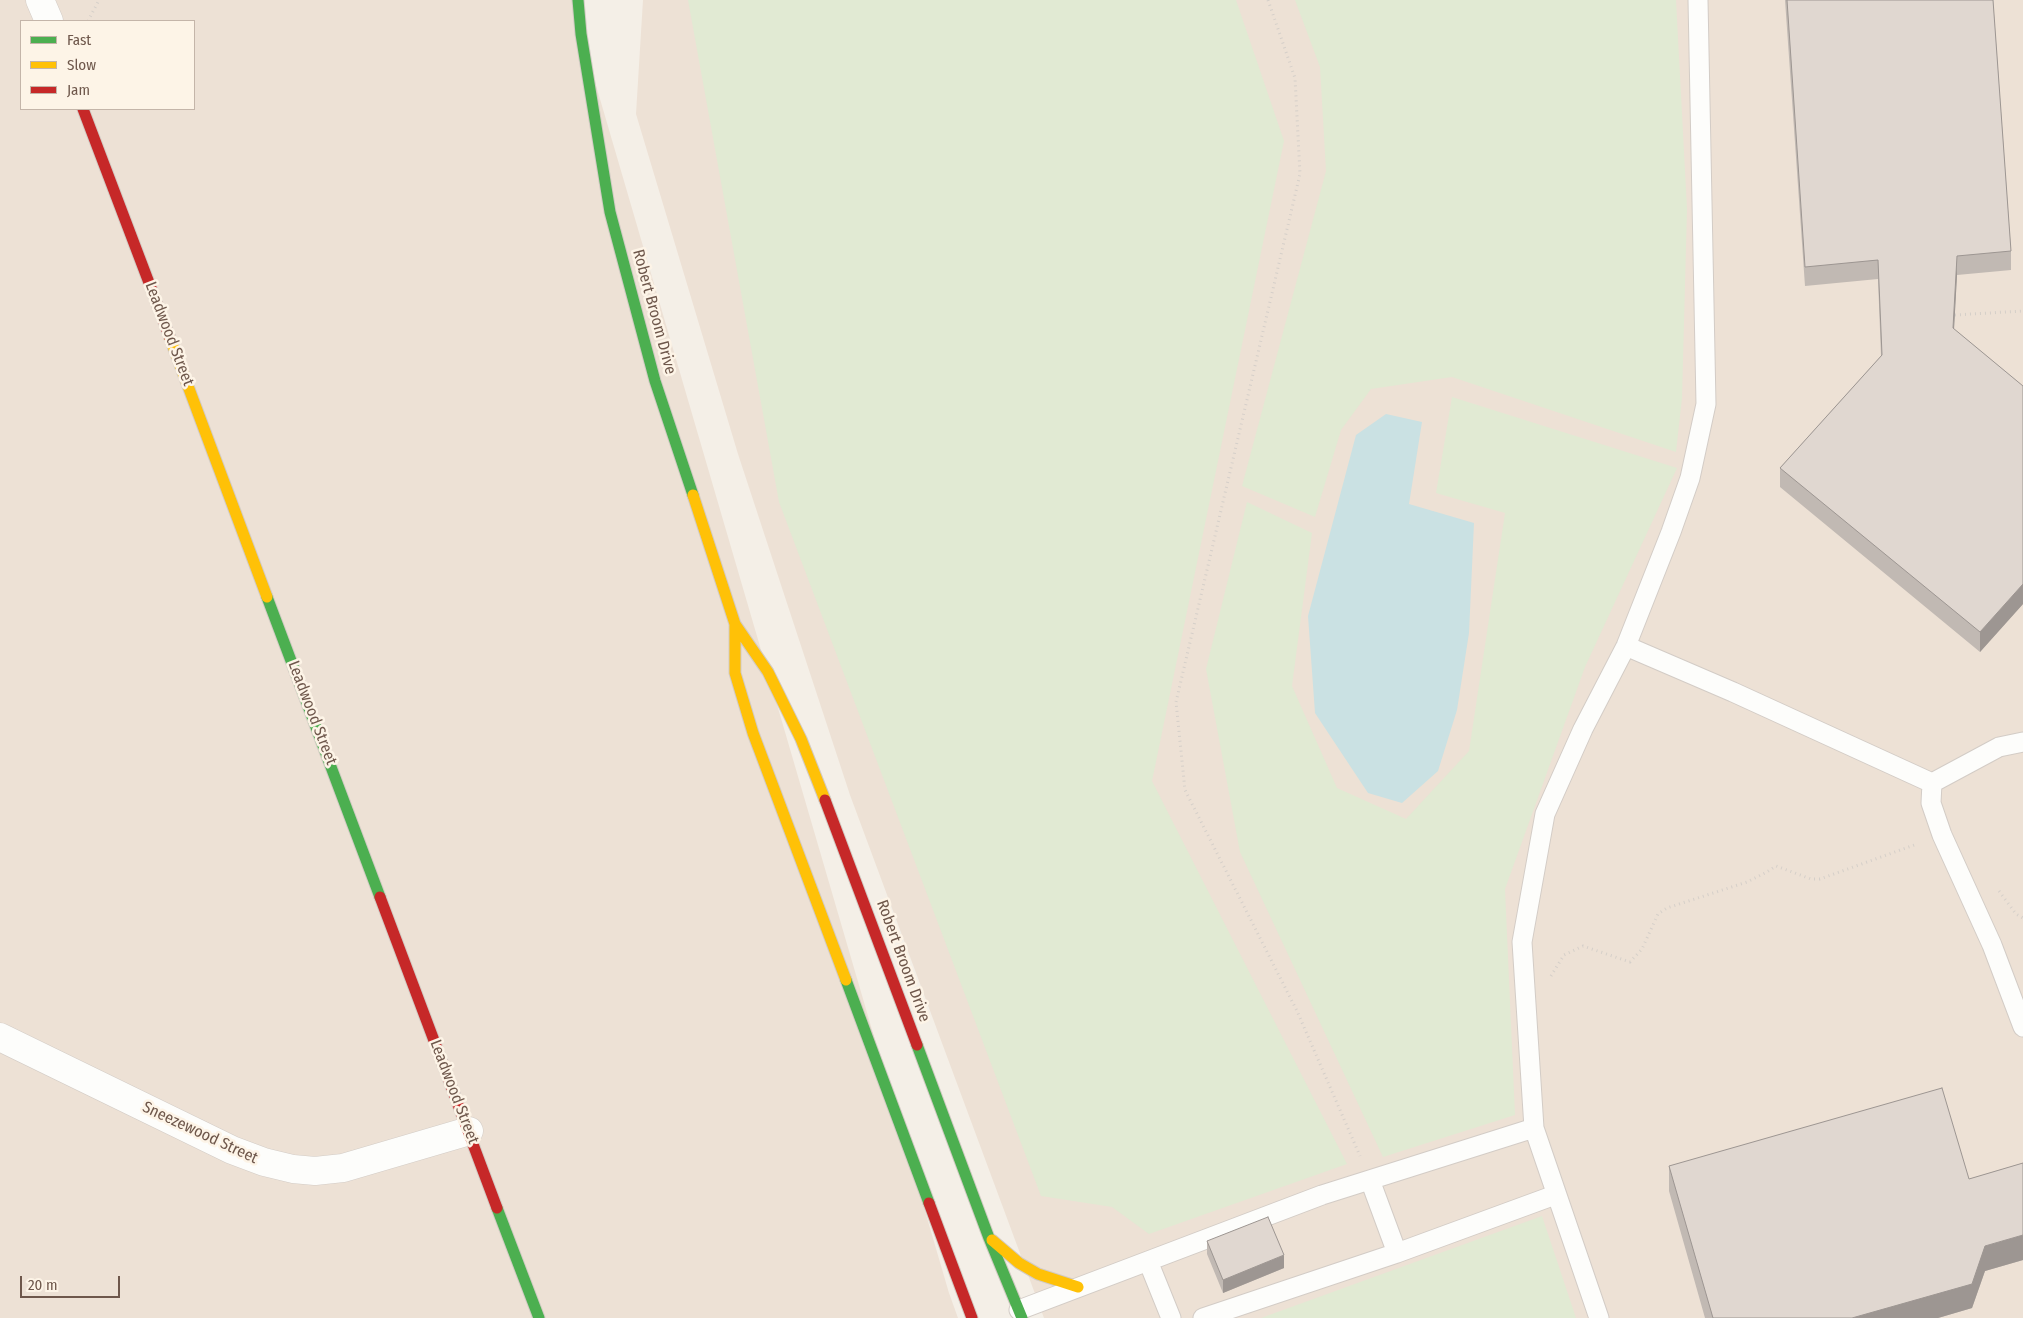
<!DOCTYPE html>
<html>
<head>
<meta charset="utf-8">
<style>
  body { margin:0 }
  #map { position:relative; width:2023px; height:1318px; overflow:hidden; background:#f4efe7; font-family:"Fira Sans Condensed",sans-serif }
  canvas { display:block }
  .legend { position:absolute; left:20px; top:20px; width:175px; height:90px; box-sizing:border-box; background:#fdf4e7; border:1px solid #c4b5a9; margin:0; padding:6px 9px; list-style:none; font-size:15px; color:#6e574b }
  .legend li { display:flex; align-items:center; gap:10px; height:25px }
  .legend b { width:25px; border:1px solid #c4b5a9 }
  .scale { position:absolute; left:20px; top:1276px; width:100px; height:22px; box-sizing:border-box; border:2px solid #6e574b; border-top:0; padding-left:6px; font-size:15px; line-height:18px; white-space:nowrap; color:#6e574b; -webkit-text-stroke:4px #fdf4e7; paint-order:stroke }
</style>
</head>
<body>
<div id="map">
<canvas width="2023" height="1318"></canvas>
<ul class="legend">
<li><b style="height:6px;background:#4caf50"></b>Fast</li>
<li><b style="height:6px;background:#ffc107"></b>Slow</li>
<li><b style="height:6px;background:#c62828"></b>Jam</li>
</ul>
<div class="scale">20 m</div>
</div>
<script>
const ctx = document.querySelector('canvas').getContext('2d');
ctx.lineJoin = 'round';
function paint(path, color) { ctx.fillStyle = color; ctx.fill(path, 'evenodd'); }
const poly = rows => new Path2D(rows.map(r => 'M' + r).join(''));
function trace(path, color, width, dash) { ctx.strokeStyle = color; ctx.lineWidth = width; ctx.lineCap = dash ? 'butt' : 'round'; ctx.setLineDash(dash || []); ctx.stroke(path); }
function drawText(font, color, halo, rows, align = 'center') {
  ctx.font = font + ' "Fira Sans Condensed",sans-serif'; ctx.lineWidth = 5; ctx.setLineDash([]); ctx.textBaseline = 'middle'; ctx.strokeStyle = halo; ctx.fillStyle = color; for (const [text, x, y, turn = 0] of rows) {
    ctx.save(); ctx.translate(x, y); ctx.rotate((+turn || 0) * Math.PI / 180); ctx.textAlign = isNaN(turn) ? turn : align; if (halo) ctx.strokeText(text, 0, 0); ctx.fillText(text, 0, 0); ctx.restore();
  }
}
paint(poly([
  [0,0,581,0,581,34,949,1293,958,1318,0,1318],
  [21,21,194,21,194,109,21,109],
  [643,0,2023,0,2023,1318,1044,1318,850,795,738,454,636,114]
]), '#ede1d5');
paint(poly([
  [688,0,1236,0,1284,141,1152,781,1347,1164,1149,1234,1112,1207,1041,1196,779,502],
  [1295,0,1676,0,1687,209,1682,398,1676,452,1452,377,1371,389,1341,430,1315,517,1242,486,1326,171,1320,67],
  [1452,397,1677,468,1585,667,1505,889,1515,1115,1383,1157,1240,852,1206,669,1247,502,1312,533,1292,686,1337,788,1406,819,1469,751,1505,513,1436,493],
  [1542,1216,1576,1318,1261,1318]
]), '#e1ead3');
paint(poly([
  [1386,414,1422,422,1409,504,1474,523,1469,633,1457,710,1438,771,1402,803,1368,793,1315,713,1308,616,1356,435]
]), '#cae1e3');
const lane = poly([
  [1626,646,1733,692,1932,783],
  [2023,742,1999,747,1932,783,1931,803,1942,835,1992,945,2023,1027],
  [1370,1180,1397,1253],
  [1148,1261,1171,1318],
  [1019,1310,1322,1195,1534,1128],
  [1203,1318,1397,1253,1555,1195],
  [1599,1318,1534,1128,1522,942,1545,814,1583,729,1626,646,1671,532,1690,478,1706,404,1698,0]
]);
const street = poly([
  [40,0,49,21],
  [0,1037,232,1150,264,1162,293,1169,315,1171,343,1168,469,1131]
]);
const fast = poly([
  [578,0,581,34,610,212,655,381,693,495],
  [267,597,380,897],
  [846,980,929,1203],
  [917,1045,989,1238,1022,1318],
  [497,1208,539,1318]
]);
const slow = poly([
  [170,338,267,597],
  [693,495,735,624,768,672,801,739,825,800],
  [735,624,735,673,753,733,846,980],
  [992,1240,1019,1263,1038,1274,1078,1287]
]);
const jam = poly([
  [83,109,170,338],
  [825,800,917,1045],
  [380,897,497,1208],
  [929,1203,972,1318]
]);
trace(lane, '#d3ccc6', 21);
trace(street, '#d3ccc6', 29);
trace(fast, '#d2cbc4', 13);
trace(slow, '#d2cbc4', 13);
trace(jam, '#d2cbc4', 13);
trace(poly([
  [1268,0,1295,78,1300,174,1176,702,1185,790,1297,1011,1360,1156],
  [88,21,99,0],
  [1955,315,2023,311],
  [1999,891,2016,914,2023,918],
  [1551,976,1564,955,1583,946,1630,962,1642,949,1658,914,1667,908,1747,882,1767,872,1776,866,1811,879,1820,879,1917,844]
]), '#d5cfc9', 3, [1, 4]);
trace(lane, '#fdfdfb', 19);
trace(street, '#fdfdfb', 28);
trace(fast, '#4caf50', 11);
trace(slow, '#ffc107', 11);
trace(jam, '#c62828', 11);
paint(poly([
  [1785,0,1993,0,2011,251,2011,270,1957,275,1954,329,2023,386,2023,604,1980,652,1780,487,1780,468,1881,356,1878,279,1805,286],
  [2023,1163,2023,1260,1985,1271,1972,1308,1938,1318,1705,1318,1669,1191,1669,1166,1969,1179],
  [1207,1241,1284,1268,1223,1293,1207,1254]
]), '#c1b9b3');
paint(poly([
  [1957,256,1957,275,1953,347,1953,328],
  [2023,584,2023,604,1980,652,1980,632],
  [2023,1235,2023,1260,1985,1271,1972,1308,1938,1318,1852,1318,1985,1246],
  [1284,1255,1284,1268,1223,1293,1223,1280]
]), '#9d9692');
const building = poly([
  [1787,0,1993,0,2011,251,1957,256,1953,328,2023,386,2023,584,1980,632,1780,468,1882,355,1878,260,1805,267,1787,0],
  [1942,1088,1969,1179,2023,1163,2023,1235,1985,1246,1972,1284,1852,1318,1713,1318,1669,1166,1942,1088],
  [1268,1217,1284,1255,1223,1280,1207,1241,1268,1217]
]);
paint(building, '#e0d7d0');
trace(building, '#9d9692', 1);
drawText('16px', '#6e574b', '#fdf4e7', [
  ["Robert Broom Drive",654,312,75],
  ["Leadwood Street",169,334,69],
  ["Leadwood Street",312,713,69],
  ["Robert Broom Drive",903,961,70],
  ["Leadwood Street",454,1092,69],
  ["Sneezewood Street",200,1133,25]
]);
</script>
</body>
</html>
